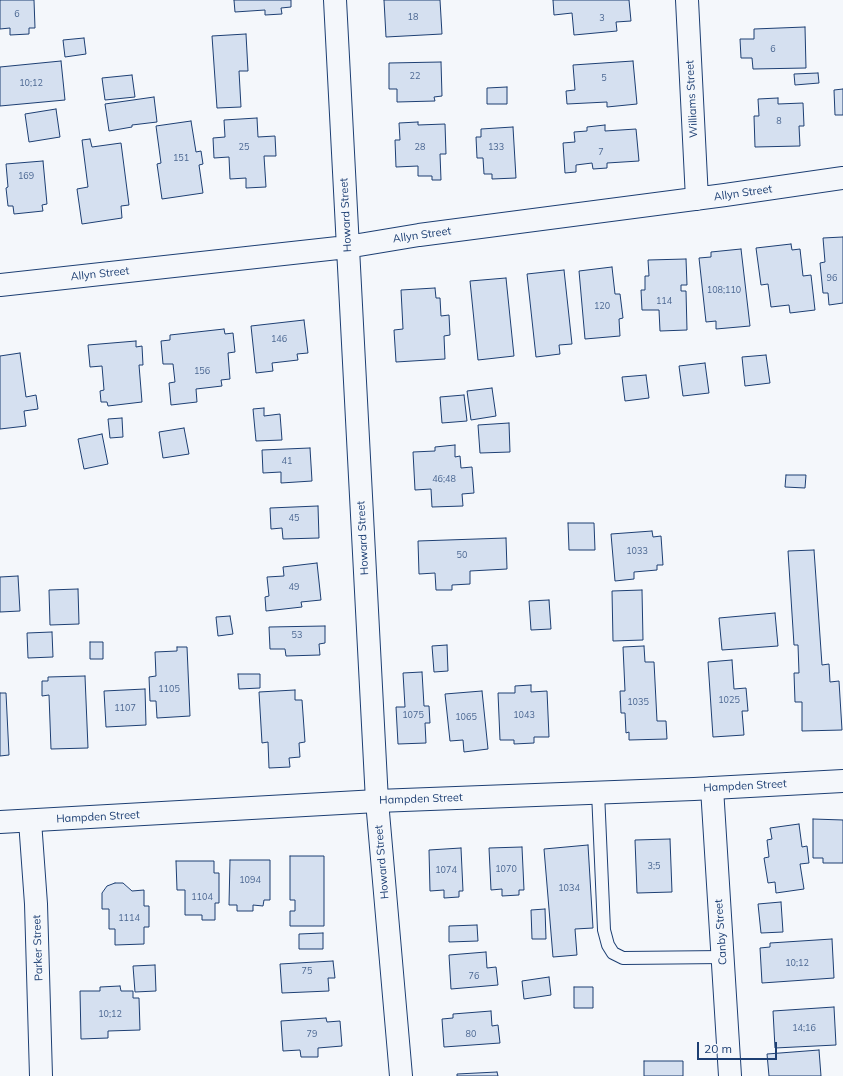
<!DOCTYPE html>
<html>
<head>
<meta charset="utf-8">
<style>
  body { margin:0 }
  #map { position:relative; width:843px; height:1076px; overflow:hidden; background:#f4f7fb; font-family:Mulish,sans-serif }
  canvas { display:block }
  .scale { position:absolute; left:697px; top:1042px; width:80px; height:18px; box-sizing:border-box; border:2px solid #1d3f73; border-top:0; padding-left:5px; font-size:12px; line-height:14px; white-space:nowrap; color:#1d3f73; -webkit-text-stroke:3px #f4f7fb; paint-order:stroke }
</style>
</head>
<body>
<div id="map">
<canvas width="843" height="1076"></canvas>
<div class="scale">20 m</div>
</div>
<script>
const ctx = document.querySelector('canvas').getContext('2d');
ctx.lineJoin = 'round';
function paint(path, color) { ctx.fillStyle = color; ctx.fill(path, 'evenodd'); }
const poly = rows => new Path2D(rows.map(r => 'M' + r).join(''));
function trace(path, color, width, dash) { ctx.strokeStyle = color; ctx.lineWidth = width; ctx.lineCap = dash ? 'butt' : 'round'; ctx.setLineDash(dash || []); ctx.stroke(path); }
function drawText(font, color, halo, rows, align = 'center') {
  ctx.font = font + ' Mulish,sans-serif'; ctx.lineWidth = 3; ctx.setLineDash([]); ctx.textBaseline = 'middle'; ctx.strokeStyle = halo; ctx.fillStyle = color; for (const [text, x, y, turn = 0] of rows) {
    ctx.save(); ctx.translate(x, y); ctx.rotate((+turn || 0) * Math.PI / 180); ctx.textAlign = isNaN(turn) ? turn : align; if (halo) ctx.strokeText(text, 0, 0); ctx.fillText(text, 0, 0); ctx.restore();
  }
}
const building = poly([
  [0,0,34,0,35,28,29,28,29,34,10,35,10,28,0,29,0,0],
  [234,0,291,0,291,7,281,8,282,14,265,15,265,10,235,12,234,0],
  [384,0,440,0,442,34,386,37,384,0],
  [553,0,629,0,631,21,616,22,617,31,574,35,572,13,554,15,553,0],
  [805,27,806,68,753,69,752,58,741,58,740,39,754,39,754,29,805,27],
  [246,34,248,71,239,71,241,107,217,108,212,36,246,34],
  [84,38,86,54,65,57,63,40,84,38],
  [61,61,65,100,0,106,0,67,61,61],
  [633,61,637,104,607,107,607,102,567,104,566,91,575,90,573,65,633,61],
  [441,62,442,96,434,97,435,101,397,102,397,89,389,89,389,63,441,62],
  [818,73,819,83,795,85,794,74,818,73],
  [132,75,135,97,105,100,102,78,132,75],
  [507,87,507,104,487,104,487,88,507,87],
  [843,89,843,115,835,115,834,90,843,89],
  [154,97,157,122,132,125,132,127,109,131,105,104,154,97],
  [778,98,778,104,803,103,804,126,799,126,800,146,755,147,754,116,759,116,758,99,778,98],
  [56,109,60,137,29,142,25,114,56,109],
  [257,118,258,137,275,136,276,156,264,156,266,187,246,188,246,178,230,179,229,157,214,158,213,138,225,137,224,120,257,118],
  [191,121,196,152,201,151,203,164,199,165,203,193,162,199,157,164,161,163,156,126,191,121],
  [418,122,418,125,445,124,446,154,440,154,441,180,432,180,432,176,418,176,418,166,396,167,395,140,400,140,399,123,418,122],
  [605,125,605,131,636,129,639,161,607,163,607,168,593,169,592,163,576,165,576,172,565,173,563,143,575,142,574,132,587,131,587,127,605,125],
  [513,127,516,178,492,179,492,174,484,174,483,158,477,158,476,137,481,137,481,129,513,127],
  [90,139,92,147,121,143,129,205,121,206,122,218,82,224,77,189,88,187,82,140,90,139],
  [43,161,47,204,42,205,43,211,14,214,13,206,8,206,6,188,8,187,6,164,43,161],
  [843,237,843,303,829,305,828,293,823,293,820,263,825,262,823,238,843,237],
  [791,244,792,250,800,249,803,276,811,275,815,310,790,313,789,305,771,307,768,284,761,285,756,248,791,244],
  [741,249,750,326,716,329,716,321,706,322,699,258,711,257,711,252,741,249],
  [686,259,687,285,681,285,681,291,686,291,687,330,660,331,659,310,642,310,641,290,645,290,645,276,649,276,648,260,686,259],
  [612,267,615,294,620,294,623,318,619,319,620,336,585,339,579,271,612,267],
  [564,270,572,344,559,345,560,354,536,357,527,274,564,270],
  [506,278,514,356,478,360,470,281,506,278],
  [435,288,436,298,440,298,441,316,449,315,450,335,444,336,445,359,396,362,394,330,403,329,401,290,435,288],
  [304,320,308,353,297,354,298,360,272,363,273,371,256,373,251,326,304,320],
  [224,329,225,334,233,333,235,352,228,353,230,379,221,380,222,386,196,389,197,402,171,405,169,383,175,382,173,364,163,364,161,341,170,340,170,335,224,329],
  [136,341,136,347,142,346,143,365,139,365,142,402,108,406,107,402,101,402,100,391,104,390,102,366,90,367,88,345,136,341],
  [20,353,26,397,36,395,38,409,24,411,26,426,0,429,0,356,20,353],
  [766,355,770,383,745,386,742,357,766,355],
  [705,363,709,393,683,396,679,366,705,363],
  [646,375,649,398,625,401,622,377,646,375],
  [492,388,496,416,471,420,467,391,492,388],
  [464,395,467,421,442,423,440,397,464,395],
  [264,408,264,416,280,414,282,440,256,441,253,409,264,408],
  [122,418,123,437,110,438,108,419,122,418],
  [509,423,510,452,480,453,478,425,509,423],
  [184,428,189,454,163,458,159,432,184,428],
  [102,434,108,464,84,469,78,439,102,434],
  [455,445,455,457,460,456,461,468,472,467,474,493,462,494,463,506,432,507,431,489,415,490,413,452,435,451,435,447,455,445],
  [310,448,312,481,281,483,281,472,263,473,262,450,310,448],
  [786,475,806,475,805,488,785,487,786,475],
  [318,506,319,538,283,539,282,528,271,529,270,508,318,506],
  [568,523,594,523,595,550,569,550,568,523],
  [652,531,653,537,661,536,663,565,657,565,657,570,634,572,634,579,615,581,611,534,652,531],
  [506,538,507,569,470,571,470,584,452,585,452,590,436,590,435,573,419,574,418,541,506,538],
  [814,550,822,665,829,664,830,682,839,681,842,730,802,731,802,702,795,702,794,673,799,673,798,645,794,645,788,551,814,550],
  [317,563,321,600,301,602,302,607,266,611,265,597,269,596,267,577,284,576,283,567,317,563],
  [18,576,20,611,0,612,0,577,18,576],
  [78,589,79,624,50,625,49,590,78,589],
  [642,590,643,640,613,641,612,591,642,590],
  [549,600,551,629,531,630,529,601,549,600],
  [775,613,778,646,722,650,719,618,775,613],
  [230,616,233,634,218,636,216,617,230,616],
  [325,626,325,643,319,644,320,655,286,656,285,649,270,649,269,627,325,626],
  [52,632,53,657,28,658,27,633,52,632],
  [90,642,103,642,103,659,90,659,90,642],
  [447,645,448,671,434,672,432,646,447,645],
  [644,646,645,662,654,662,657,721,666,721,667,739,629,740,629,732,626,733,625,713,621,713,620,691,625,691,623,647,644,646],
  [177,647,187,647,190,716,157,718,156,701,150,701,149,677,156,676,155,652,177,651,177,647],
  [732,660,734,689,746,688,748,711,742,711,744,735,713,737,708,662,732,660],
  [422,672,424,706,429,706,430,723,425,723,426,743,398,744,396,707,405,707,403,673,422,672],
  [238,674,260,674,260,688,239,689,238,674],
  [85,676,88,748,51,749,49,695,42,696,42,681,48,681,48,677,85,676],
  [531,685,531,692,547,691,549,737,534,737,534,743,514,744,514,740,500,740,498,693,515,693,515,686,531,685],
  [145,689,146,725,106,727,104,691,145,689],
  [295,690,295,700,302,700,305,742,299,743,300,757,289,758,290,767,269,768,268,742,262,743,259,692,295,690],
  [482,691,488,749,464,752,463,740,450,741,445,694,482,691],
  [0,693,6,693,9,755,0,756,0,693],
  [813,819,843,820,843,863,823,863,823,858,813,858,813,819],
  [799,824,802,847,807,846,809,863,800,864,804,889,776,893,775,882,768,883,764,858,769,857,767,840,772,839,770,828,799,824],
  [670,839,672,892,637,893,635,840,670,839],
  [588,845,593,928,575,929,577,955,553,957,544,849,588,845],
  [522,847,524,890,519,890,519,895,502,896,502,889,491,890,489,848,522,847],
  [461,848,463,891,459,891,459,897,444,898,444,890,430,891,429,850,461,848],
  [290,856,324,856,324,926,290,926,290,911,295,911,295,900,290,900,290,856],
  [230,860,270,860,270,900,264,900,263,906,253,905,253,911,237,911,237,905,229,905,230,860],
  [176,861,214,861,214,873,219,873,219,903,215,903,215,920,202,920,202,915,185,915,185,890,177,890,176,861],
  [115,883,123,883,132,891,144,890,144,906,149,906,149,927,144,927,144,944,115,945,115,929,109,929,109,909,102,909,102,893,107,886,115,883],
  [781,902,783,932,761,933,758,904,781,902],
  [545,909,546,939,532,939,531,910,545,909],
  [477,925,478,941,449,942,449,926,477,925],
  [323,933,323,949,299,949,299,934,323,933],
  [832,939,834,978,762,983,760,948,770,947,770,943,832,939],
  [486,952,487,968,496,967,498,985,451,989,449,955,486,952],
  [333,961,335,978,328,978,329,991,282,993,280,964,333,961],
  [155,965,156,991,135,992,133,966,155,965],
  [549,977,551,995,524,999,522,981,549,977],
  [120,986,121,991,133,991,133,998,139,998,140,1030,108,1031,108,1038,81,1039,80,991,100,991,100,987,120,986],
  [574,987,593,987,593,1008,574,1008,574,987],
  [834,1007,836,1045,775,1048,773,1011,834,1007],
  [491,1011,492,1026,498,1025,500,1043,444,1047,442,1019,453,1018,453,1014,491,1011],
  [326,1018,327,1022,340,1021,342,1046,318,1048,318,1057,301,1057,300,1050,283,1051,281,1021,326,1018],
  [819,1050,821,1076,769,1076,767,1054,819,1050],
  [644,1061,683,1061,683,1076,644,1076,644,1061],
  [497,1072,498,1076,457,1076,457,1074,497,1072]
]);
paint(building, '#d5e0f0');
trace(building, '#1d3f73', 1);
const lane = poly([
  [598,792,604,930,608,945,613,953,623,958,723,957]
]);
const street = poly([
  [335,0,377,801,401,1076],
  [687,0,697,199],
  [0,285,347,247,419,235,725,195,843,178],
  [712,788,730,1076],
  [30,821,36,904,41,1076]
]);
const secondary = poly([
  [0,822,377,801,694,789,843,781]
]);
trace(lane, '#1d3f73', 14);
trace(street, '#1d3f73', 24);
trace(secondary, '#1d3f73', 24);
trace(lane, '#f4f7fb', 12);
trace(street, '#f4f7fb', 22);
trace(secondary, '#f4f7fb', 22);
drawText('9px', '#4b6792', null, [
  ["6",17,14],
  ["18",413,17],
  ["3",602,18],
  ["6",773,49],
  ["22",415,76],
  ["5",604,78],
  ["10;12",31,83],
  ["8",779,121],
  ["25",244,147],
  ["28",420,147],
  ["133",496,147],
  ["7",601,152],
  ["151",181,158],
  ["169",26,176],
  ["96",832,278],
  ["108;110",724,290],
  ["114",664,301],
  ["120",602,306],
  ["146",279,339],
  ["156",202,371],
  ["41",287,461],
  ["46;48",444,479],
  ["45",294,518],
  ["1033",637,551],
  ["50",462,555],
  ["49",294,587],
  ["53",297,635],
  ["1105",169,689],
  ["1025",729,700],
  ["1035",638,702],
  ["1107",125,708],
  ["1075",413,715],
  ["1043",524,715],
  ["1065",466,717],
  ["3;5",654,866],
  ["1070",506,869],
  ["1074",446,870],
  ["1094",250,880],
  ["1034",569,888],
  ["1104",202,897],
  ["1114",129,918],
  ["10;12",797,963],
  ["75",307,971],
  ["76",474,976],
  ["10;12",110,1014],
  ["14;16",804,1028],
  ["79",312,1034],
  ["80",471,1034]
]);
drawText('11px', '#1d3f73', '#f4f7fb', [
  ["Williams Street",692,99,-93],
  ["Allyn Street",743,193,-8],
  ["Howard Street",346,215,-93],
  ["Allyn Street",422,235,-8],
  ["Allyn Street",100,274,-6],
  ["Howard Street",363,538,-93],
  ["Hampden Street",745,786,-3],
  ["Hampden Street",421,799,-2],
  ["Hampden Street",98,817,-3],
  ["Howard Street",382,862,-95],
  ["Canby Street",721,932,-94],
  ["Parker Street",38,948,-92]
]);
</script>
</body>
</html>
